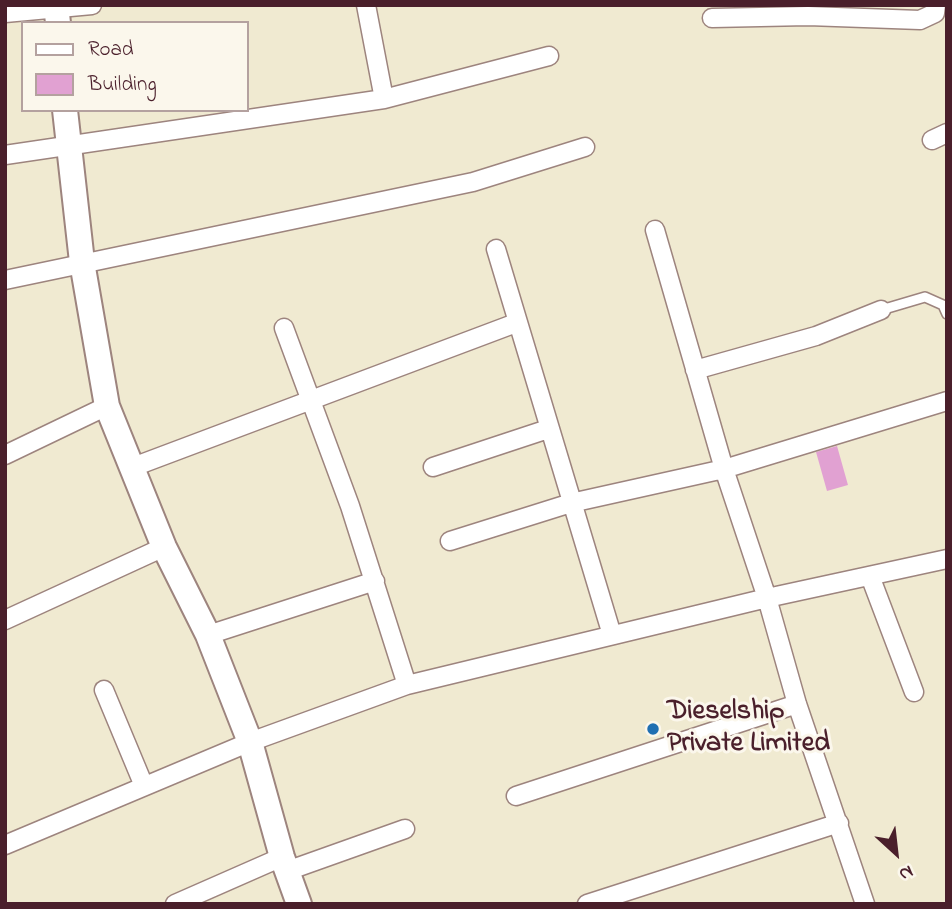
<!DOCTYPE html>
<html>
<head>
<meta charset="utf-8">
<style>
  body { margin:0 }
  #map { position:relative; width:952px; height:909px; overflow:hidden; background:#f0ead1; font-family:"Indie Flower",sans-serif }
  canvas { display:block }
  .frame { position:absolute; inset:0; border:7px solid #4a1f2b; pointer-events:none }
  .legend { position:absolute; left:21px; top:21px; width:228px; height:91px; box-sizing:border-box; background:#fbf7ec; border:2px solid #b4a19f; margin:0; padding:9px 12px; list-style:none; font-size:21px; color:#4a1f2b }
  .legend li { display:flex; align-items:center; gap:14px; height:35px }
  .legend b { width:35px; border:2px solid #b4a19f }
  .north { position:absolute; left:861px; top:818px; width:70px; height:70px; -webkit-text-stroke:5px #fbf7ec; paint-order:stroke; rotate:153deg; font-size:19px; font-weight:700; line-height:28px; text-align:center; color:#4a1f2b }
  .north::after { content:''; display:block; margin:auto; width:24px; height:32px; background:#4a1f2b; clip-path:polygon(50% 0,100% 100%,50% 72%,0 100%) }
</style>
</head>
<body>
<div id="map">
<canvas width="952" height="909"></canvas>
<div class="frame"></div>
<ul class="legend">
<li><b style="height:9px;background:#fff"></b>Road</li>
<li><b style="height:19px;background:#e1a1d2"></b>Building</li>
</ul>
<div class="north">N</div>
</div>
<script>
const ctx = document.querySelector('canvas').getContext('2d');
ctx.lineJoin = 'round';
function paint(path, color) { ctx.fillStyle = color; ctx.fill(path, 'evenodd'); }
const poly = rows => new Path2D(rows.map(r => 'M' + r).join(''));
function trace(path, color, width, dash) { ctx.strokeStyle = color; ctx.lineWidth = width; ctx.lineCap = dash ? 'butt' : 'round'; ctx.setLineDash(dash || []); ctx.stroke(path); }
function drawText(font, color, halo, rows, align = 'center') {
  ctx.font = font + ' "Indie Flower",sans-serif'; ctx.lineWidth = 6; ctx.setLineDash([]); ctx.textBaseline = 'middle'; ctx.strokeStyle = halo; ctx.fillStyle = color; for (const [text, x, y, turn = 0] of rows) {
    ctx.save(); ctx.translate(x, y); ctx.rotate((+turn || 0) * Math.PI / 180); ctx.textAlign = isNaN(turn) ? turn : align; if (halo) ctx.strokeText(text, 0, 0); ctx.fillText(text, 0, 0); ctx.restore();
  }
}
paint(poly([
  [837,446,848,485,827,491,816,452]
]), '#e1a1d2');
const lane = poly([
  [881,310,925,297,943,305,947,314]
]);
const street = poly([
  [366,5,384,99],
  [5,13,92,5],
  [712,18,808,16,920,20,935,13,936,5],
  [932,140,947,133],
  [5,155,384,99,549,56],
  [655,230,724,469,767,598,797,704,865,904],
  [496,249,612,635],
  [5,280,473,182,585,147],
  [284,328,350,506,407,685],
  [695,370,816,336,881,310],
  [5,455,107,406],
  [133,467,516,323],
  [433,467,548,429],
  [450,541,571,503,724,469,947,401],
  [870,576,914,692],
  [5,620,164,547],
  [208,635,375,581],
  [104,690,144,786],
  [516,796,797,704],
  [5,845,250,742,407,685,767,598,947,559],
  [287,871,405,829],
  [175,904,282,857],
  [587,904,839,823]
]);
const secondary = poly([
  [56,5,58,23],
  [65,110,82,262,107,406,164,547,208,635,250,742,282,857,299,904]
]);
trace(lane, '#9d847e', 12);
trace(street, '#9d847e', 21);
trace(secondary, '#9d847e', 28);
trace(lane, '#fff', 9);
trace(street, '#fff', 18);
trace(secondary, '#fff', 24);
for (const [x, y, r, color] of [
  [653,729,7,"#1f6fb2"]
]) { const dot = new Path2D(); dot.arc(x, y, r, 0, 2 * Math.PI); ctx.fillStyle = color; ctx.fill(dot); trace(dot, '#fbf7ec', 2.5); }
drawText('bold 28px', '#4a1f2b', '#fbf7ec', [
  ["Dieselship",667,713],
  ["Private Limited",667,745]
], 'left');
</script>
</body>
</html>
